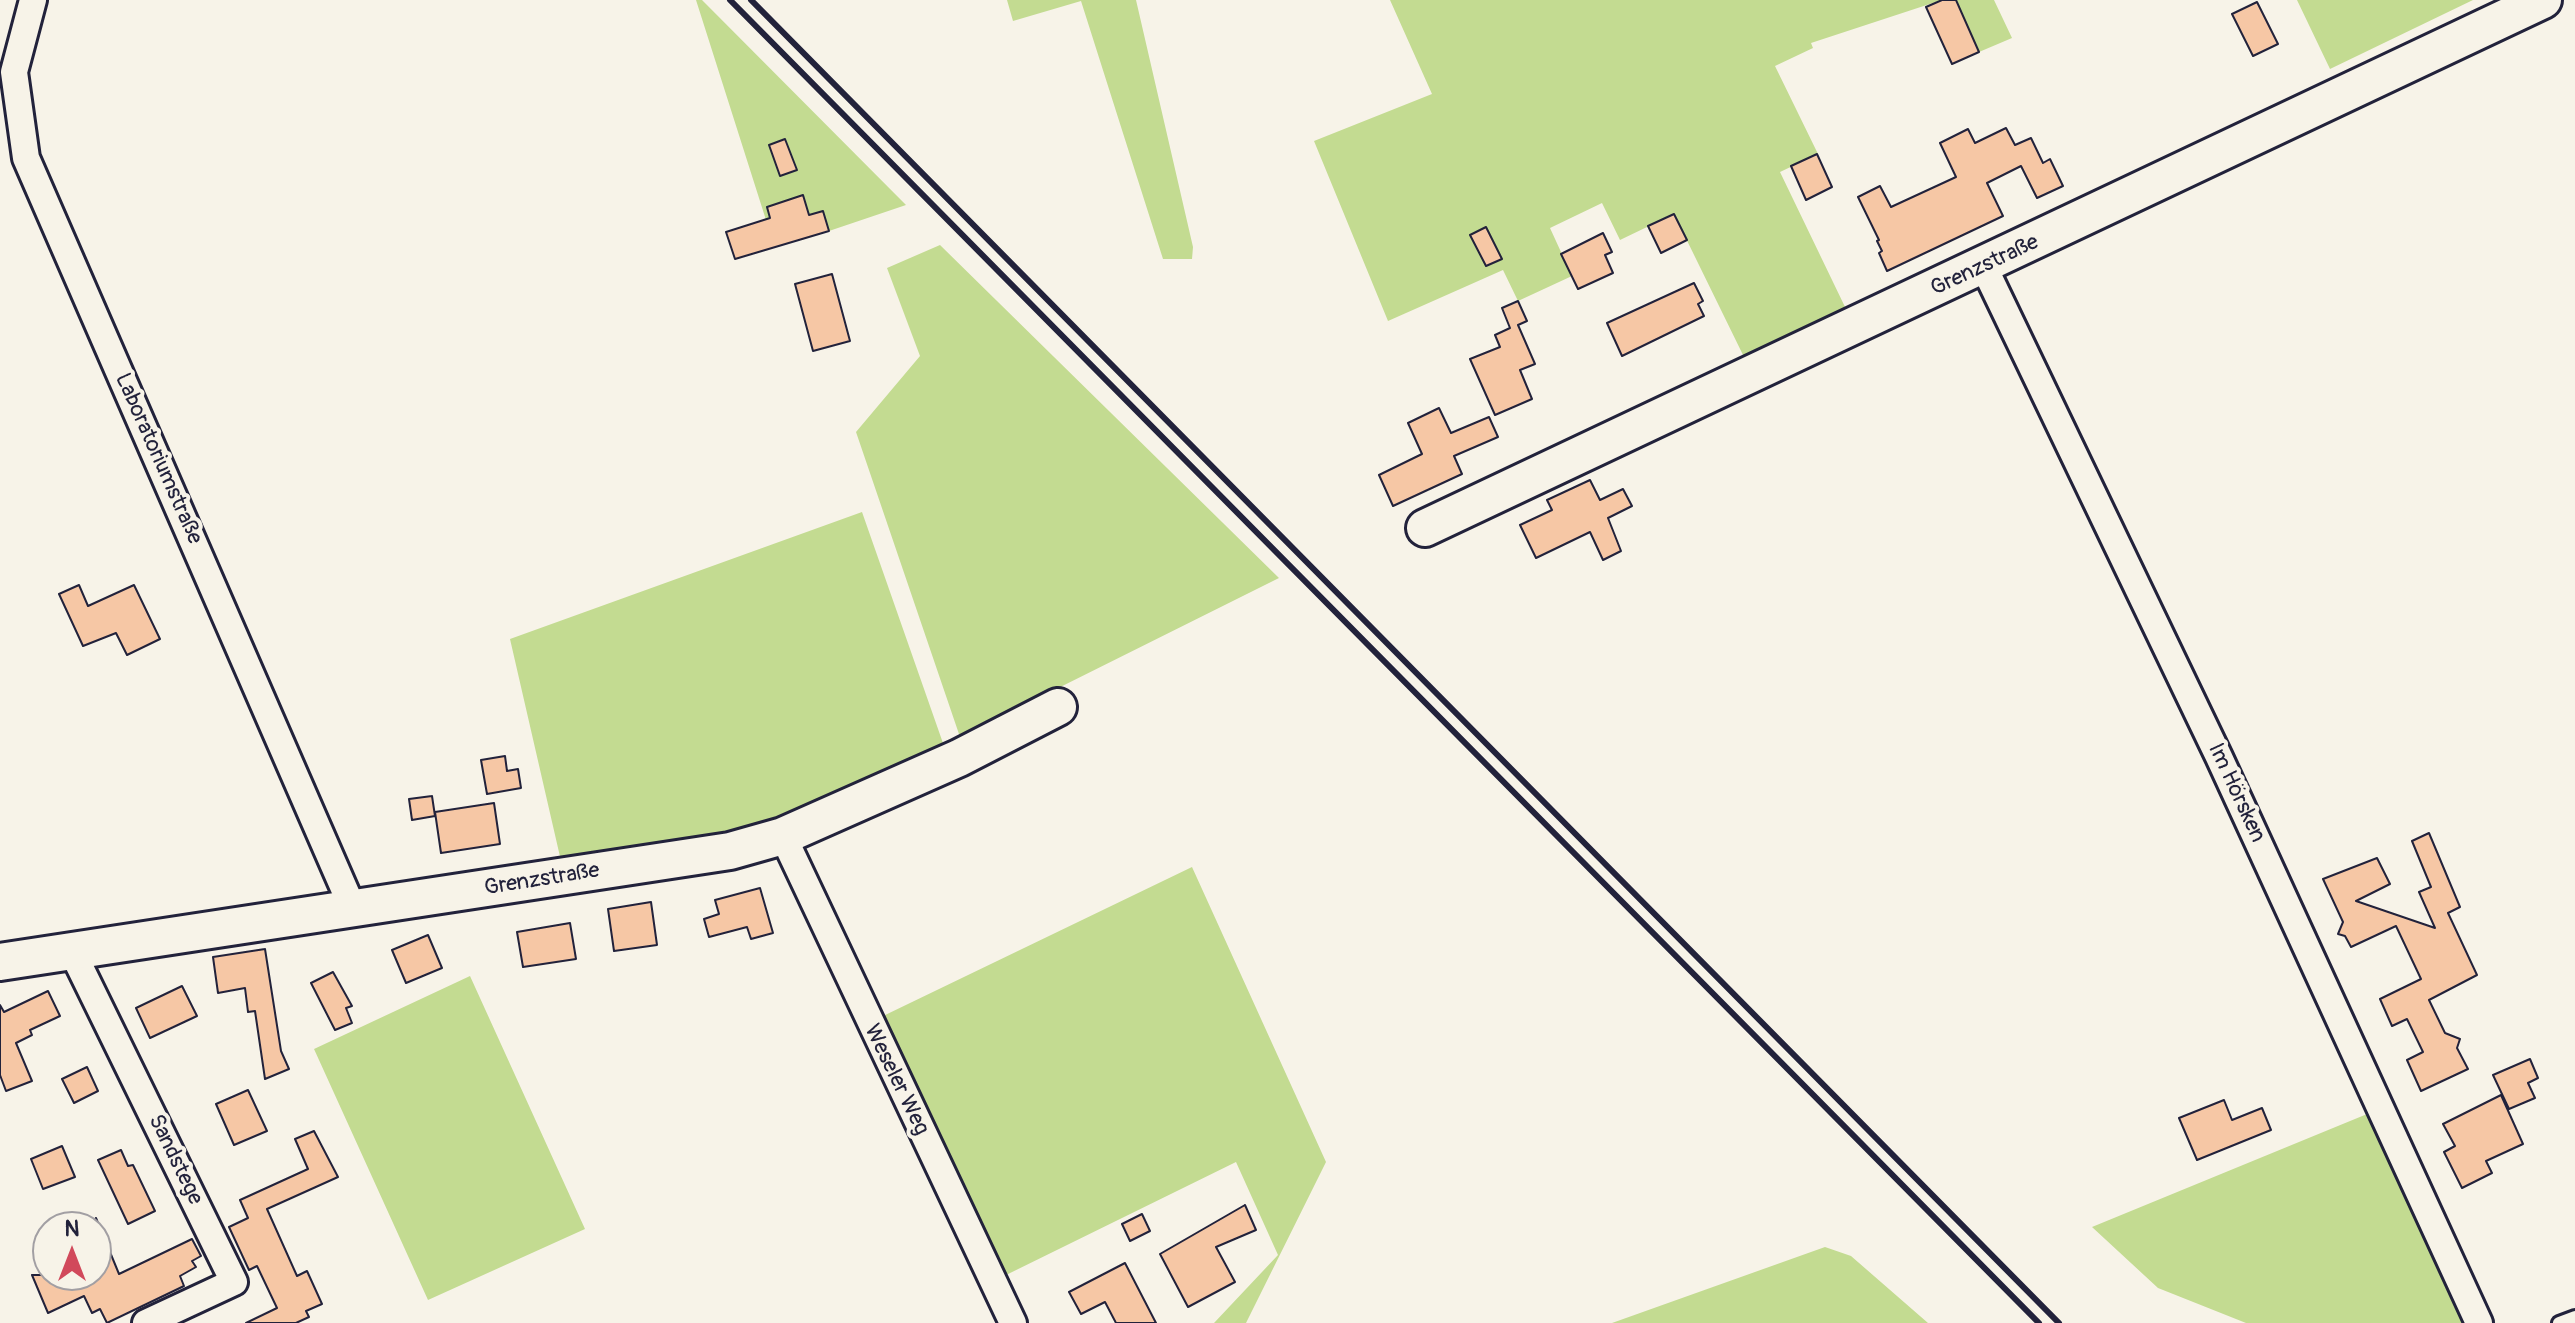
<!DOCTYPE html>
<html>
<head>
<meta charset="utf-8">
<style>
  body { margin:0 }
  #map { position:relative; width:2575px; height:1323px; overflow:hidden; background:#f7f3e8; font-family:Pangolin,sans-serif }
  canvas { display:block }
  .north { position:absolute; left:32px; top:1211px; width:80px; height:80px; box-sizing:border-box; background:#f7f3e8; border:2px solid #a29fa3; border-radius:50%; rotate:0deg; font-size:22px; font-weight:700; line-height:32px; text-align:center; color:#22223b }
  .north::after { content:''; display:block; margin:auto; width:28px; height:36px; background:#d1495b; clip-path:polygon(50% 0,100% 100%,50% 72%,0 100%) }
</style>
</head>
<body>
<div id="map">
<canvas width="2575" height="1323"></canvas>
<div class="north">N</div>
</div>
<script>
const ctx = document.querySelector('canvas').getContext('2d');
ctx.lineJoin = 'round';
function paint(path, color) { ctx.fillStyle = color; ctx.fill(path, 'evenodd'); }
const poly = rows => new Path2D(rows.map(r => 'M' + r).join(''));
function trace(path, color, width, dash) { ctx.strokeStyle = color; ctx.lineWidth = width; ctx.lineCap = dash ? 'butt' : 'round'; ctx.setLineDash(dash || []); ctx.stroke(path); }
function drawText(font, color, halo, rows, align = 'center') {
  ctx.font = font + ' Pangolin,sans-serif'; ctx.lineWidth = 8; ctx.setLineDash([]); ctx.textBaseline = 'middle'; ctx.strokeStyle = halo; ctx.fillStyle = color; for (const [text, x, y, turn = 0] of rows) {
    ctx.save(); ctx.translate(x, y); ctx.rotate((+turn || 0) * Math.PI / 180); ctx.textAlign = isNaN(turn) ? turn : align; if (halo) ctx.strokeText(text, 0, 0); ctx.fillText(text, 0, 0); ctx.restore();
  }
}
paint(poly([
  [696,0,702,0,906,205,829,231,823,211,809,215,803,196,767,207,770,218,766,220],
  [1007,0,1136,0,1193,247,1192,259,1163,259,1081,1,1013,21],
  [1390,0,1942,0,1811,43,1813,48,1775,66,1818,154,1780,172,1846,309,1744,357,1674,214,1620,240,1602,203,1550,228,1572,276,1518,301,1503,270,1388,321,1314,141,1432,94],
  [1956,0,1994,0,2012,38,1979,52],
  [2297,0,2473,0,2330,69],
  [940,245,1279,578,960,737,856,432,920,356,887,268],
  [862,512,944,746,769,829,561,861,510,639],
  [1192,867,1326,1162,1246,1323,1214,1323,1278,1255,1236,1162,1004,1276,881,1017],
  [470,976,585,1229,428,1300,314,1049],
  [2372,1112,2463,1323,2246,1323,2158,1288,2092,1227],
  [1825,1247,1851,1256,1928,1323,1612,1323]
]), '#c3db91');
const building = poly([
  [1942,0,1956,0,1979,52,1952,64,1926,7,1942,0],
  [2257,2,2278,44,2253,56,2232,14,2257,2],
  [2006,128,2015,145,2031,138,2043,163,2050,159,2063,186,2037,198,2021,166,1987,183,2003,216,1887,271,1879,253,1882,251,1877,241,1879,240,1858,197,1880,186,1891,207,1956,177,1940,143,1968,129,1975,143,2006,128],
  [785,139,797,170,780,176,769,145,785,139],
  [1817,154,1832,187,1806,200,1791,166,1817,154],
  [803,195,809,215,823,211,829,231,735,259,726,232,770,218,767,207,803,195],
  [1674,214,1687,240,1661,253,1648,226,1674,214],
  [1486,227,1502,259,1486,266,1470,235,1486,227],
  [1603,233,1612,252,1605,255,1613,273,1578,289,1561,254,1603,233],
  [832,274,850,341,813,351,795,284,832,274],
  [1694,283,1703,301,1698,304,1704,316,1622,356,1607,323,1694,283],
  [1518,301,1527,321,1518,325,1535,364,1520,370,1532,399,1495,415,1470,359,1500,347,1495,335,1510,328,1502,308,1518,301],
  [1439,408,1451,433,1489,417,1498,437,1454,456,1462,474,1393,506,1379,475,1422,454,1408,423,1439,408],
  [1590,480,1600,500,1623,489,1632,506,1608,518,1621,551,1603,560,1590,532,1536,558,1520,525,1552,510,1547,500,1590,480],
  [79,585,88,606,134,585,160,639,127,655,116,633,83,646,59,594,79,585],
  [505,756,507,771,518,769,521,788,487,794,481,760,505,756],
  [432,796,435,816,412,820,409,799,432,796],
  [494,803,500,844,441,853,435,812,494,803],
  [2429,833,2460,907,2448,913,2477,975,2429,1000,2445,1033,2460,1039,2457,1048,2468,1069,2421,1091,2407,1060,2423,1052,2407,1019,2392,1026,2380,999,2421,979,2396,926,2351,947,2345,936,2338,934,2343,922,2323,879,2377,858,2390,884,2356,901,2435,928,2419,892,2431,887,2412,841,2429,833],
  [760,888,773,933,751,939,747,927,709,937,704,919,719,914,715,900,760,888],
  [651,902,657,945,614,951,608,909,651,902],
  [570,923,576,959,523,967,517,932,570,923],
  [428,935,442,968,406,983,392,950,428,935],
  [265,949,281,1051,289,1069,265,1079,255,1011,248,1012,245,988,218,993,213,957,265,949],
  [333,972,352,1006,346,1008,352,1023,335,1030,311,983,333,972],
  [182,986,197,1016,150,1038,136,1008,182,986],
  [48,991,60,1016,30,1030,32,1035,16,1043,32,1081,6,1091,0,1075,0,1005,4,1012,48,991],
  [2530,1059,2538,1078,2528,1083,2535,1098,2509,1109,2493,1075,2530,1059],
  [87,1067,98,1091,74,1103,62,1079,87,1067],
  [248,1090,267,1131,234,1145,216,1104,248,1090],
  [2501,1095,2523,1144,2486,1161,2492,1173,2462,1188,2444,1152,2455,1146,2443,1124,2501,1095],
  [2224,1100,2232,1120,2262,1108,2271,1130,2197,1160,2179,1118,2224,1100],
  [314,1131,338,1177,267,1209,297,1276,307,1271,322,1304,306,1311,309,1317,296,1323,246,1323,277,1308,257,1266,249,1270,229,1227,248,1218,240,1200,308,1169,295,1139,314,1131],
  [62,1146,75,1177,43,1189,31,1159,62,1146],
  [121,1150,128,1166,133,1165,155,1211,128,1224,98,1160,121,1150],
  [1245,1205,1256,1230,1216,1247,1235,1282,1188,1307,1160,1254,1245,1205],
  [1142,1214,1150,1231,1130,1241,1122,1224,1142,1214],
  [96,1218,119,1274,192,1239,201,1256,192,1261,196,1267,180,1276,184,1286,107,1323,100,1309,92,1313,84,1296,48,1313,32,1275,96,1275,96,1218],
  [1125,1263,1156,1323,1116,1323,1105,1302,1081,1314,1069,1292,1125,1263]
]);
paint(building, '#f6c7a5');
trace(building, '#22223b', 2);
const lane = poly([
  [2559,1323,2575,1317]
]);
const street = poly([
  [33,0,14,72,26,158,353,909],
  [1984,267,2219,757,2479,1323],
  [783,836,1013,1323],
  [72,951,234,1282,146,1323]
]);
const secondary = poly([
  [1425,528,2543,0],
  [0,962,730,851,783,836,959,758,1058,707]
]);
trace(lane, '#22223b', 18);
trace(street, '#22223b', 32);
trace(secondary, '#22223b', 42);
trace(lane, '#f7f3e8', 12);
trace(street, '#f7f3e8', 26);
trace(secondary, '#f7f3e8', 36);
trace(poly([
  [730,0,2039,1323],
  [751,0,2059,1323]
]), '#22223b', 6);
drawText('22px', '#22223b', '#f7f3e8', [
  ["Grenzstraße",1985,266,-25],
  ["Laboratoriumstraße",158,459,66],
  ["Im Hörsken",2236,793,65],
  ["Grenzstraße",542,880,-9],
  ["Weseler Weg",896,1080,64],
  ["Sandstege",175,1160,64]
]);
</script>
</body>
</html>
